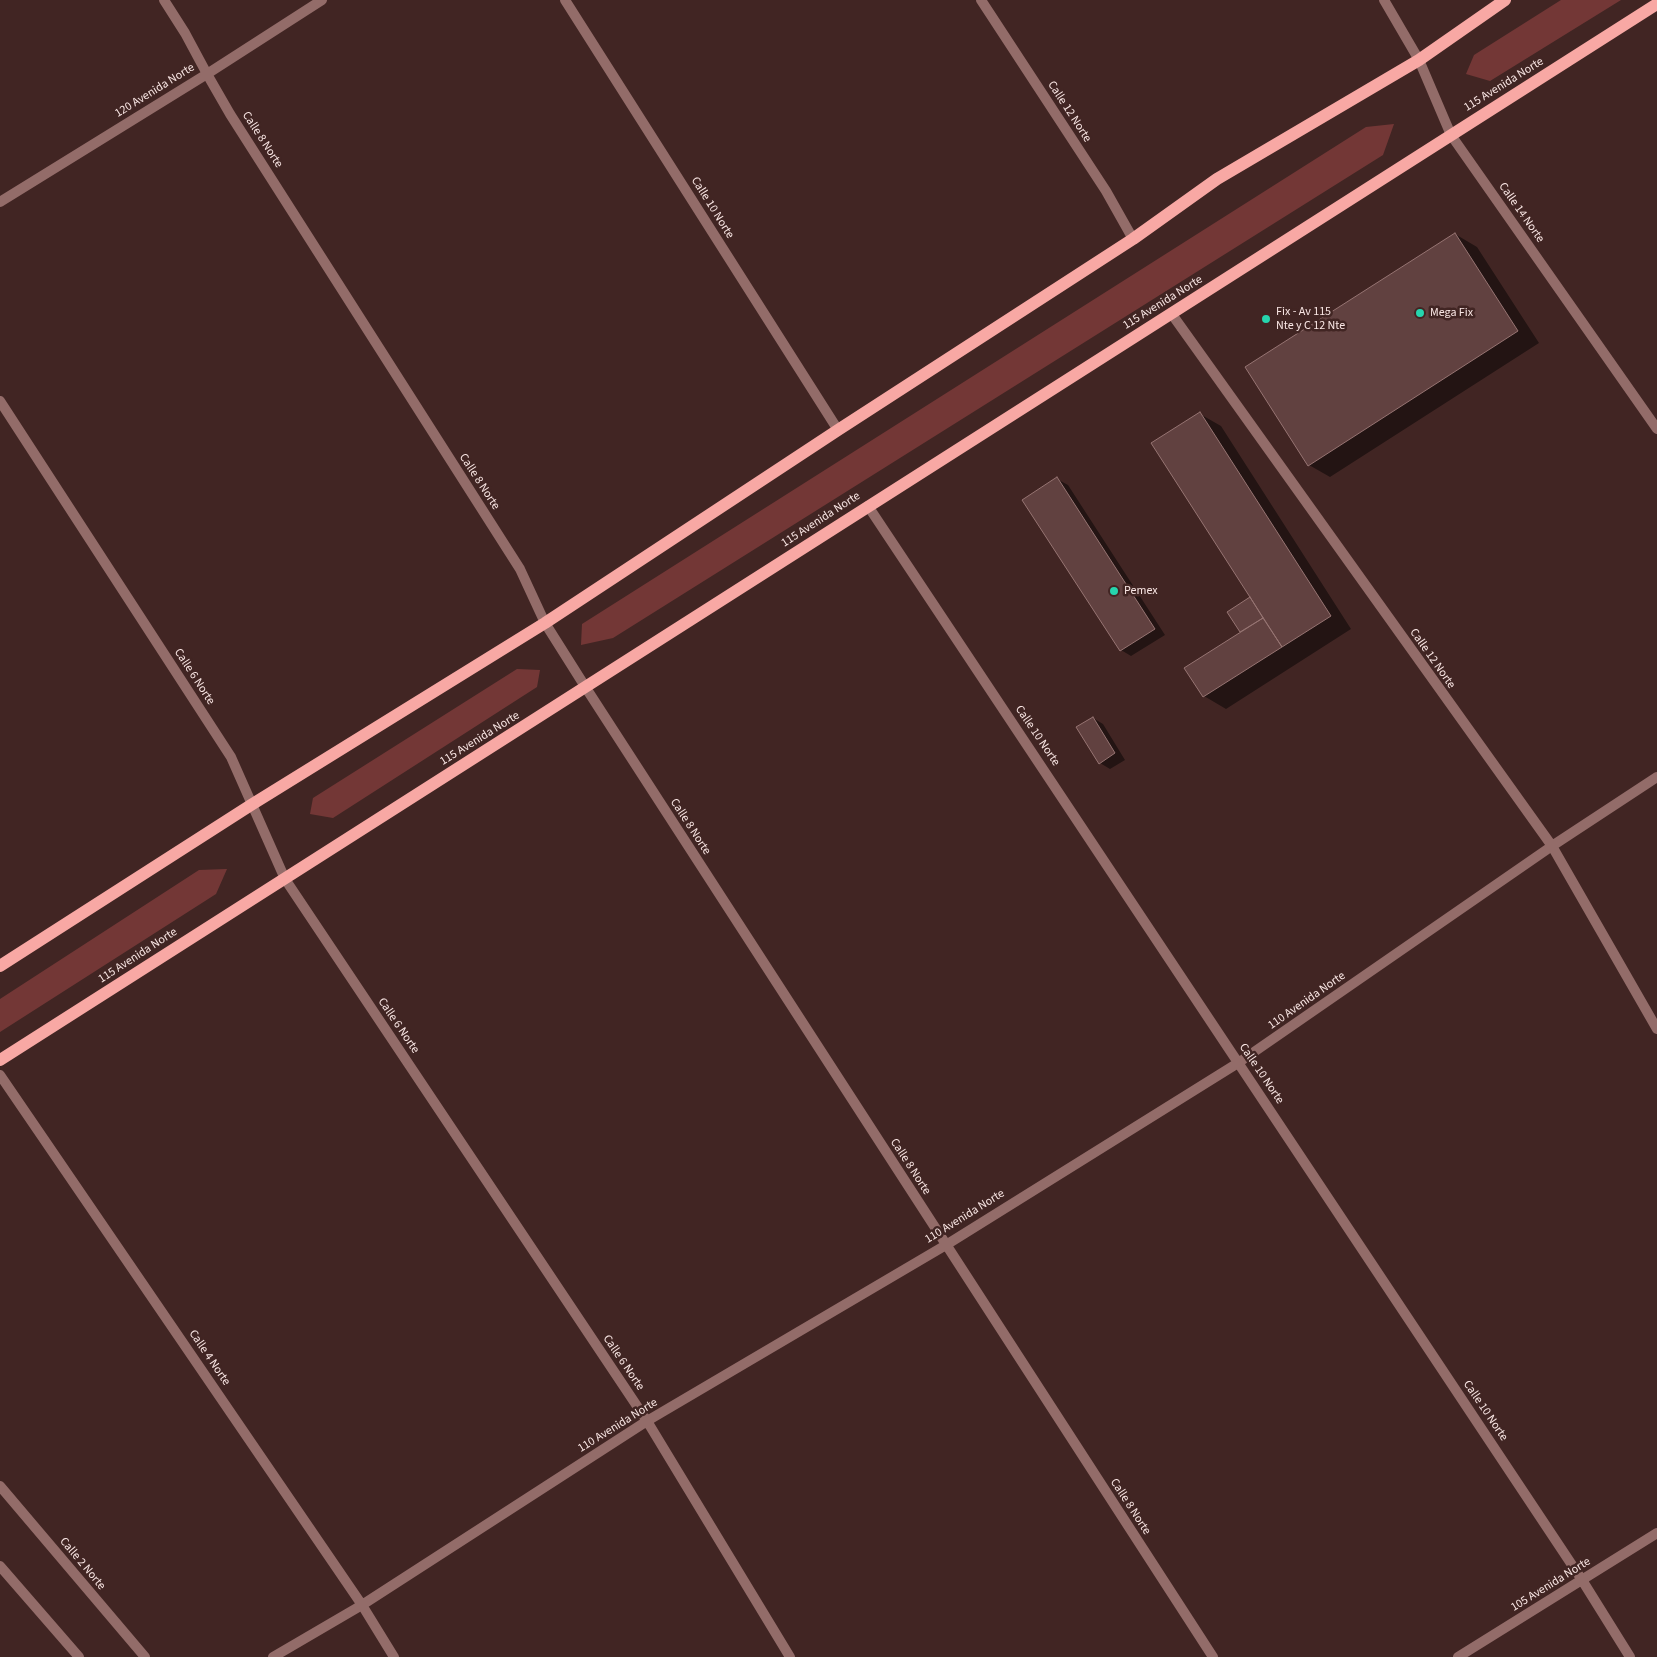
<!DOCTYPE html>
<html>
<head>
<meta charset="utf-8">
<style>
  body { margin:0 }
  canvas { display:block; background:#412523 }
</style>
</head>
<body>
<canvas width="1657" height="1657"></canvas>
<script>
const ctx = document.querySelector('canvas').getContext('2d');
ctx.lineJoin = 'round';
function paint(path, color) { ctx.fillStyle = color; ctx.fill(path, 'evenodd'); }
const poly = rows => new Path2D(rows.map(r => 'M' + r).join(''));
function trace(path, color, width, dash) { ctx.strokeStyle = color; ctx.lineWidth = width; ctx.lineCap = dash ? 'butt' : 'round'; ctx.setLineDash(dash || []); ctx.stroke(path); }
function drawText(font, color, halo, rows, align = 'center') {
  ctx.font = font + ' "Source Sans 3",sans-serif'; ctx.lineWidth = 5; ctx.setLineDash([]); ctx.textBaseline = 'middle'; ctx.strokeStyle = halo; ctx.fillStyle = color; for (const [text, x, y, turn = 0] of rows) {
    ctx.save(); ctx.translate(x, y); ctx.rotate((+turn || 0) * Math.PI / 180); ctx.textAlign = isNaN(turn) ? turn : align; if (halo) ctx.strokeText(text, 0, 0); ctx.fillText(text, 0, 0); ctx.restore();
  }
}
paint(poly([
  [1561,0,1621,0,1490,81,1466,74,1474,55],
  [1394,124,1383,155,613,638,581,645,582,624,1366,127],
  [517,669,540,670,537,687,333,818,310,814,313,798],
  [227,869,216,894,0,1032,0,999,199,870]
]), '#733736');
paint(poly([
  [1455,234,1477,247,1539,343,1330,477,1309,465],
  [1200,414,1221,426,1351,629,1226,709,1204,696,1242,633,1229,612,1252,597],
  [1057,479,1068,485,1165,635,1131,656,1121,650],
  [1093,718,1103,724,1125,760,1110,769,1100,763]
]), '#0007');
const building = poly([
  [1455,233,1518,331,1308,466,1245,367,1455,233],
  [1200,412,1331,616,1282,647,1151,443,1200,412],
  [1057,477,1155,629,1120,651,1022,500,1057,477],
  [1250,597,1263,618,1240,632,1227,612,1250,597],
  [1263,618,1282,647,1203,697,1184,668,1263,618],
  [1093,717,1115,753,1099,764,1076,727,1093,717]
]);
paint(building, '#614140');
trace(building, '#967472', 1);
trace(poly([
  [164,0,185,33,207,74,230,114,520,569,545,623,586,688,1213,1657],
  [565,0,838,430],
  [981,0,1106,191,1133,239],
  [1384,0,1419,60,1451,135,1657,429],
  [0,202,207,74,322,0],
  [1171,313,1552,846,1657,1029],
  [0,401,231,757,285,879,647,1421,790,1657],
  [868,506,1582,1580,1630,1657],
  [0,1075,362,1605,394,1657],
  [0,1486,145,1657],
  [0,1566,79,1657],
  [273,1657,362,1605,647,1421,946,1245,1238,1063,1552,846,1657,777],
  [1458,1657,1657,1533]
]), '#936c69', 10);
trace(poly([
  [0,966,251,805,545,623,838,430,1133,239,1217,179,1419,60,1505,0],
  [0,1060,1657,4]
]), '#f8a8a4', 12);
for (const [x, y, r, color] of [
  [1420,313,5,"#26d5ae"],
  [1266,319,5,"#26d5ae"],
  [1114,591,5,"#26d5ae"]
]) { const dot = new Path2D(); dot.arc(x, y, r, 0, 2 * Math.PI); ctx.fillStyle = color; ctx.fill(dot); trace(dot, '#412523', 2); }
drawText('12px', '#fae7e5', '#412523', [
  ["115 Avenida Norte",1504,85,-32],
  ["120 Avenida Norte",155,91,-32],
  ["Calle 12 Norte",1069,112,57],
  ["Calle 8 Norte",262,140,57],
  ["Calle 10 Norte",712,208,58],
  ["Calle 14 Norte",1521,213,55],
  ["115 Avenida Norte",1163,303,-32],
  ["Calle 8 Norte",479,482,57],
  ["115 Avenida Norte",821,520,-33],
  ["Calle 12 Norte",1432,659,55],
  ["Calle 6 Norte",194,677,57],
  ["Calle 10 Norte",1037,736,56],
  ["115 Avenida Norte",480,739,-32],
  ["Calle 8 Norte",690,827,57],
  ["115 Avenida Norte",138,956,-33],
  ["110 Avenida Norte",1307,1001,-35],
  ["Calle 6 Norte",398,1026,56],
  ["Calle 10 Norte",1261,1074,56],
  ["Calle 8 Norte",910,1167,57],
  ["110 Avenida Norte",965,1217,-32],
  ["Calle 4 Norte",209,1358,56],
  ["Calle 6 Norte",623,1363,56],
  ["Calle 10 Norte",1485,1411,56],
  ["110 Avenida Norte",618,1426,-32],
  ["Calle 8 Norte",1130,1507,57],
  ["Calle 2 Norte",82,1564,50],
  ["105 Avenida Norte",1551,1585,-32]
]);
drawText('12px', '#fae7e5', '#412523', [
  ["Fix - Av 115",1276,312],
  ["Nte y C 12 Nte",1276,326],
  ["Mega Fix",1430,313],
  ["Pemex",1124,591]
], 'left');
</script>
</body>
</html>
